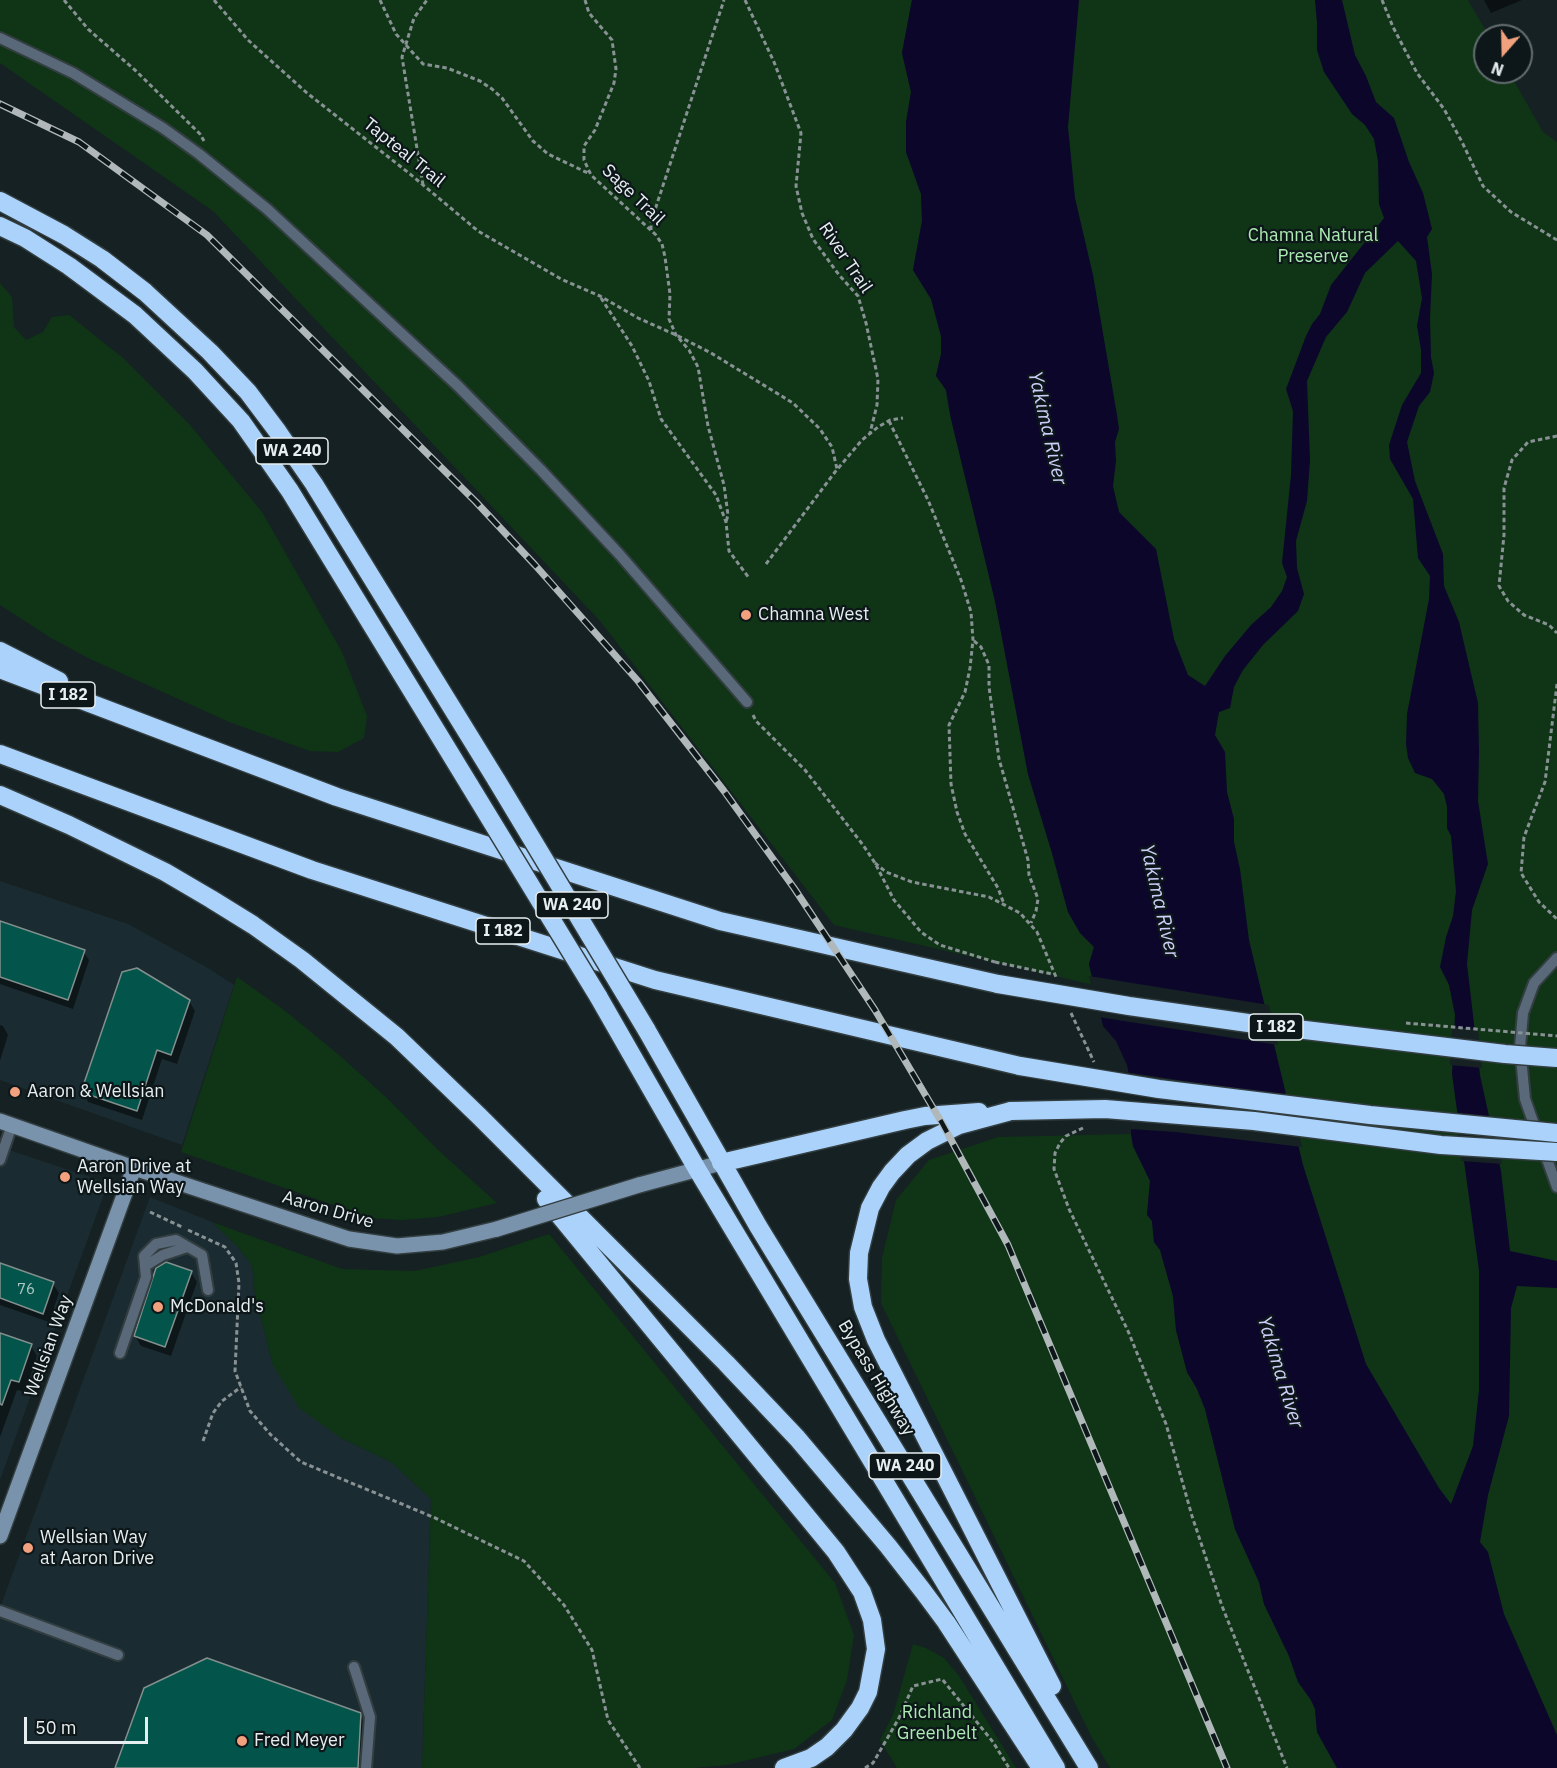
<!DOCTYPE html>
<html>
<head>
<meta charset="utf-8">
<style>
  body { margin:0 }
  #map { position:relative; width:1557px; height:1768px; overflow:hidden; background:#162123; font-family:"IBM Plex Sans",sans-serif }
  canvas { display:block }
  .north { position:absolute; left:1473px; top:24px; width:60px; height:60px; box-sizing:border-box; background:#0d171a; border:2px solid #646d70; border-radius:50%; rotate:200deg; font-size:16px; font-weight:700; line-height:24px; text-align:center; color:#e7eef0 }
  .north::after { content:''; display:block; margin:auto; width:21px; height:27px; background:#f1a17d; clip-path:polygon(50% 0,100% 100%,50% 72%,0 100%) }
  .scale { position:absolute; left:24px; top:1717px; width:124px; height:27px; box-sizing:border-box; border:3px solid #e7eef0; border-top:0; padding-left:8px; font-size:18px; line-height:21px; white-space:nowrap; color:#e7eef0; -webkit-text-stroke:4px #0d171a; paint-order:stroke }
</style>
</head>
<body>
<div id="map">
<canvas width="1557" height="1768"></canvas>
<div class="north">N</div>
<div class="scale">50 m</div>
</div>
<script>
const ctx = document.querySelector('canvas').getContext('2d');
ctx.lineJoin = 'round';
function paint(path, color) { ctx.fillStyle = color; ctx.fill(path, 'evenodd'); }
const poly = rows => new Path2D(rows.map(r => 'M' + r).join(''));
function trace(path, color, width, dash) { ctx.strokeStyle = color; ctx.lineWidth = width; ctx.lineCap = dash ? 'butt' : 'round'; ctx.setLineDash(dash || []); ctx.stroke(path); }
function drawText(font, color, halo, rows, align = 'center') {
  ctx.font = font + ' "IBM Plex Sans",sans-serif'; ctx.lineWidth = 4.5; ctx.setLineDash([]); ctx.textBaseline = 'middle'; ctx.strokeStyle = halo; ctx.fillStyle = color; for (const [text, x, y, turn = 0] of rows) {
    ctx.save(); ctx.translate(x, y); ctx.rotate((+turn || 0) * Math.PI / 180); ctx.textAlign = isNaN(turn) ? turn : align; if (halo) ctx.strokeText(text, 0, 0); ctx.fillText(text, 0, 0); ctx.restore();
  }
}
paint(poly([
  [0,881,128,924,208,968,234,985,182,1145,0,1080],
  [0,1147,108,1183,0,1480],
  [150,1197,212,1222,236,1245,252,1265,255,1295,273,1365,341,1438,391,1462,431,1499,422,1768,0,1768,0,1608]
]), '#1a2c31');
paint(poly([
  [0,0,912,0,902,53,911,92,906,122,906,152,921,194,922,221,913,270,931,299,941,336,941,354,936,376,946,390,948,406,995,601,1028,774,1052,853,1068,912,1080,933,1094,947,1089,964,1094,985,834,925,601,622,213,211,0,63],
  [1040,0,1468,0,1489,36,1485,36,1485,72,1509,72,1543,132,1557,142,1557,1768,1374,1497,1118,544],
  [0,283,12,297,14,327,26,340,43,332,52,317,69,315,123,358,190,425,262,512,342,652,367,716,364,738,338,752,310,751,229,722,90,659,51,638,0,605],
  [237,977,284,1010,339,1055,388,1099,438,1150,497,1203,438,1217,402,1220,371,1218,181,1152],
  [1131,1134,1133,1146,1150,1181,1147,1215,1152,1221,1154,1242,1160,1250,1173,1296,1176,1330,1187,1372,1197,1389,1205,1409,1235,1529,1259,1582,1264,1604,1289,1656,1298,1682,1311,1700,1315,1709,1317,1732,1337,1768,1110,1768,1091,1736,881,1303,882,1258,896,1200,929,1160,998,1137],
  [212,1222,342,1269,415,1271,479,1257,549,1234,835,1583,854,1635,847,1680,832,1720,794,1749,727,1765,693,1768,422,1768,431,1499,391,1462,341,1438,299,1408,273,1365,255,1295,252,1265,236,1245],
  [913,1644,926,1648,944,1658,959,1676,1016,1768,897,1768,880,1740,893,1715]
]), '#0f3516');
paint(poly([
  [912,0,1079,0,1068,127,1075,198,1093,275,1117,415,1119,429,1115,442,1116,461,1113,486,1119,512,1156,549,1174,639,1188,675,1205,686,1225,656,1251,625,1271,607,1282,591,1287,577,1282,563,1291,475,1293,411,1286,389,1306,336,1312,324,1320,314,1331,285,1384,218,1379,204,1378,161,1374,139,1365,125,1352,114,1324,72,1317,50,1317,23,1315,0,1342,0,1355,55,1366,76,1376,102,1394,118,1409,162,1423,193,1432,229,1427,237,1432,274,1430,318,1431,357,1434,373,1430,392,1419,406,1407,442,1415,481,1443,554,1444,586,1459,622,1478,703,1479,752,1478,801,1488,864,1472,910,1467,964,1480,1075,1501,1171,1510,1251,1557,1261,1557,1288,1517,1286,1511,1308,1509,1416,1488,1495,1480,1542,1488,1552,1504,1614,1557,1735,1557,1768,1337,1768,1317,1732,1315,1709,1311,1700,1298,1682,1289,1656,1264,1604,1259,1582,1235,1529,1205,1409,1197,1389,1187,1372,1176,1330,1173,1296,1160,1250,1154,1242,1152,1221,1147,1215,1150,1181,1133,1146,1131,1134,1133,1094,1127,1065,1116,1041,1103,1026,1089,964,1094,947,1080,933,1068,912,1052,853,1028,774,995,601,951,419,946,390,936,376,941,354,941,336,931,299,913,270,922,221,921,194,906,152,906,122,911,92,902,53],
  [1398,241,1416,261,1422,298,1417,326,1421,350,1421,373,1402,405,1389,445,1390,459,1413,499,1418,558,1430,576,1429,599,1407,714,1406,744,1408,758,1415,773,1432,779,1444,794,1447,807,1447,828,1451,836,1456,891,1453,916,1446,937,1440,967,1449,985,1455,1015,1452,1074,1479,1270,1479,1390,1473,1446,1451,1504,1439,1488,1366,1364,1303,1165,1249,940,1240,869,1234,842,1234,819,1227,792,1225,752,1215,735,1219,712,1230,708,1234,687,1243,670,1263,645,1298,611,1304,594,1297,568,1296,541,1307,501,1310,460,1307,381,1326,337,1347,312,1365,273]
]), '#0c062b');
paint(poly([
  [1089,976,1269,1005,1278,1045,1098,1017],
  [1452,1027,1478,1029,1482,1068,1450,1065],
  [1125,1072,1291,1097,1302,1147,1175,1132,1129,1129,1130,1094],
  [1455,1116,1493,1120,1502,1164,1461,1161]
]), '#162123');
paint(poly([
  [1484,0,1522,0,1491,13],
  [0,922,83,951,89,960,73,1009,0,984],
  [189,1001,195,1011,177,1064,162,1059,142,1120,88,1102,83,1092],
  [0,1025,3,1026,8,1035,0,1061],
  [0,1265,53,1284,59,1293,49,1322,0,1305],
  [191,1272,197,1282,171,1356,141,1346,135,1336],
  [0,1335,31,1346,37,1356,25,1392,17,1390,0,1437],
  [360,1716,368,1729,366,1768,117,1768]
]), '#0007');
const building = poly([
  [0,921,85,950,68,1000,0,977,0,921],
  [137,968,190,1000,171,1055,157,1050,137,1111,81,1092,122,972,137,968],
  [166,1262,192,1271,165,1347,134,1336,156,1268,166,1262],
  [0,1263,54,1282,43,1314,0,1298,0,1263],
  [0,1333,32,1344,19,1382,11,1380,2,1405,0,1404,0,1333],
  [207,1658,361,1713,358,1768,115,1768,144,1688,207,1658]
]);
paint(building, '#03544a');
trace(building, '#828f8d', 1.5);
const lane = poly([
  [0,38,73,73,163,128,199,154,267,209,458,386,541,470,620,555,747,702],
  [1537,1133,1525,1099,1520,1047,1523,1013,1534,983,1557,958],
  [1543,1148,1557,1187],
  [0,1160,12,1125],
  [145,1266,163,1255,187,1247],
  [120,1353,146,1277,144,1256,156,1244,176,1240,202,1255,208,1290],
  [0,1611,118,1655],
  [354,1667,370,1717,366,1768]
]);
const secondary = poly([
  [0,1121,134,1168,349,1239,397,1246,443,1242,497,1229],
  [639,1185,721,1163],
  [0,1536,134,1168]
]);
const highway = poly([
  [0,201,64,235,102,259,145,292,210,352,248,392,278,432,314,484,497,781],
  [0,226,25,238,69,266,135,315,195,371,241,421,290,491,470,786],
  [0,651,59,681],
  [0,669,337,797,720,921,998,984],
  [0,754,312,870,655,980,1020,1066],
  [0,795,69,825,165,872,211,899,253,925,302,960,397,1037,479,1116,726,1363,797,1438,888,1546,923,1591,946,1622,1041,1768],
  [598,996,697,1169,1056,1768],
  [646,1029,758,1226,1089,1768],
  [1011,1111,959,1125,927,1141,908,1155,892,1172,881,1187,870,1208,859,1253,858,1279,863,1307,876,1340,1052,1686],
  [721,1163,905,1120,925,1116,979,1112],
  [546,1199,836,1552,862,1592,872,1620,876,1649,868,1692,860,1708,844,1730,827,1747,811,1758,784,1768]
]);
trace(lane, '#333e40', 14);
trace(secondary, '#333e40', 18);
trace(highway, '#333e40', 21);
trace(poly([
  [64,0,88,29,136,71,200,134,204,141],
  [214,0,248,40,307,93,410,174,478,231,561,279,600,296,638,318,676,335,711,353,793,403,820,429,832,447,837,469],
  [380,0,396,34,423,64,447,68,480,81,492,89,502,98,533,141,548,154,590,174],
  [585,0,589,13,612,40,616,69,614,83,595,130,584,146,584,160,591,175,656,235,662,244,665,257,670,294,669,319,676,335,689,350,698,367,708,426,724,485,728,515,726,522],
  [745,0,774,62,801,133,796,186,802,213,813,239,839,275,858,296,866,323,878,379,877,405,870,433],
  [1382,0,1393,27,1417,73,1444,109,1462,142,1483,186,1511,212,1557,240],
  [423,185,402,57,414,18,427,0],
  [651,230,651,222,724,0],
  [601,298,632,346,649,381,661,419,716,495,726,522,729,551,749,578],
  [889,421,928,500,961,580,971,612,973,640,970,668,965,692,949,725,951,784,957,812,965,834,998,888,1004,904],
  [1557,436,1528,442,1512,460,1504,488,1504,535,1499,586,1508,601,1524,615,1549,625,1557,633],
  [766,564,835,472,862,440,878,427,890,420,903,418],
  [974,641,981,647,989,665,989,687,999,759,1028,860,1029,875,1038,899,1036,911,1031,923],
  [1557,684,1545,782,1524,837,1521,873,1539,902,1557,919],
  [753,715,756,721,805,770,863,845,875,863,894,900,921,932,940,945,995,962],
  [875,863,886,872,912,882,989,897,1020,913,1037,932,1056,977],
  [1071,1013,1094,1062],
  [1083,1128,1066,1136,1060,1143,1055,1153,1054,1169,1069,1209,1128,1331,1166,1424,1192,1516,1222,1606,1287,1768],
  [150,1212,182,1227],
  [188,1230,225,1247,236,1263,239,1283,235,1371,250,1411,271,1435,301,1462,433,1517,524,1561,564,1605,592,1650,608,1720,640,1768],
  [203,1441,213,1413,222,1401,241,1387],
  [865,1768,873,1763,899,1718,913,1686,942,1679,993,1742,1009,1768]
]), '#889193', 3, [4.5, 3]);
trace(lane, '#596979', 10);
trace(secondary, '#7a93ad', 15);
trace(highway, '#aad2fb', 18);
const rail = poly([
  [0,104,79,142,207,235,476,502,535,565,638,681,724,791,794,888,875,1010,942,1123,1008,1245,1227,1768]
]);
trace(rail, '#b0b8ba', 7);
trace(rail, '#0d171a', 4.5, [14]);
const secondaryBridge = poly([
  [497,1229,639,1185]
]);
const highwayBridge = poly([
  [497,781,646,1029],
  [470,786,598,996],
  [998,984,1129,1006,1255,1024,1505,1054,1557,1058],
  [1020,1066,1159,1089,1370,1115,1557,1133],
  [1011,1111,1105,1109,1254,1121,1441,1145,1557,1152]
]);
trace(secondaryBridge, '#333e40', 18, []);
trace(highwayBridge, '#333e40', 21, []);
trace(poly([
  [995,962,1052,974],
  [1406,1023,1557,1036]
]), '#889193', 3, [4.5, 3]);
trace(secondaryBridge, '#7a93ad', 15);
trace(highwayBridge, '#aad2fb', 18);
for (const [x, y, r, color] of [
  [746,615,6,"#f1a17d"],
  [15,1092,6,"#f1a17d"],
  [65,1177,6,"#f1a17d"],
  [158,1307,6,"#f1a17d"],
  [28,1548,6,"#f1a17d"],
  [242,1741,6,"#f1a17d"]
]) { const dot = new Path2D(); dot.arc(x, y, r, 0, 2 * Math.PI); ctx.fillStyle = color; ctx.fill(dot); trace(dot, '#0d171a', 2); }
drawText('15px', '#aec8c6', null, [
  ["76",26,1290]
]);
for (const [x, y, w] of [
  [292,451,72],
  [68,695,54],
  [572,905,72],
  [503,931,54],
  [1276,1027,54],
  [905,1466,72]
]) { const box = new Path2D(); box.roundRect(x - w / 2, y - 13, w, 26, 4.5); ctx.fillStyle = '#0d171a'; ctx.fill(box); trace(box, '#e7eef0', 1.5); }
drawText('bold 16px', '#e7eef0', null, [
  ["WA 240",292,451],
  ["I 182",68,695],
  ["WA 240",572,905],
  ["I 182",503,931],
  ["I 182",1276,1027],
  ["WA 240",905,1466]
]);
drawText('18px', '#e7eef0', '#0d171a', [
  ["Tapteal Trail",404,153,39],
  ["Sage Trail",633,195,44],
  ["River Trail",845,258,56],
  ["Aaron Drive",328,1210,16],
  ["Wellsian Way",49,1346,-70],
  ["Bypass Highway",876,1378,59]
]);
drawText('18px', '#acebb1', '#0d171a', [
  ["Chamna Natural",1313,236],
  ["Preserve",1313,257],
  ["Richland",937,1713],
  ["Greenbelt",937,1734]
]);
drawText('18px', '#e7eef0', '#0d171a', [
  ["Chamna West",758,615],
  ["Aaron & Wellsian",27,1092],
  ["Aaron Drive at",77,1167],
  ["Wellsian Way",77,1188],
  ["McDonald's",170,1307],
  ["Wellsian Way",40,1538],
  ["at Aaron Drive",40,1559],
  ["Fred Meyer",254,1741]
], 'left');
drawText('italic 20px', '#cdcefa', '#0d171a', [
  ["Yakima River",1047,428,77],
  ["Yakima River",1159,901,77],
  ["Yakima River",1280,1372,73]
]);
</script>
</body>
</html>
